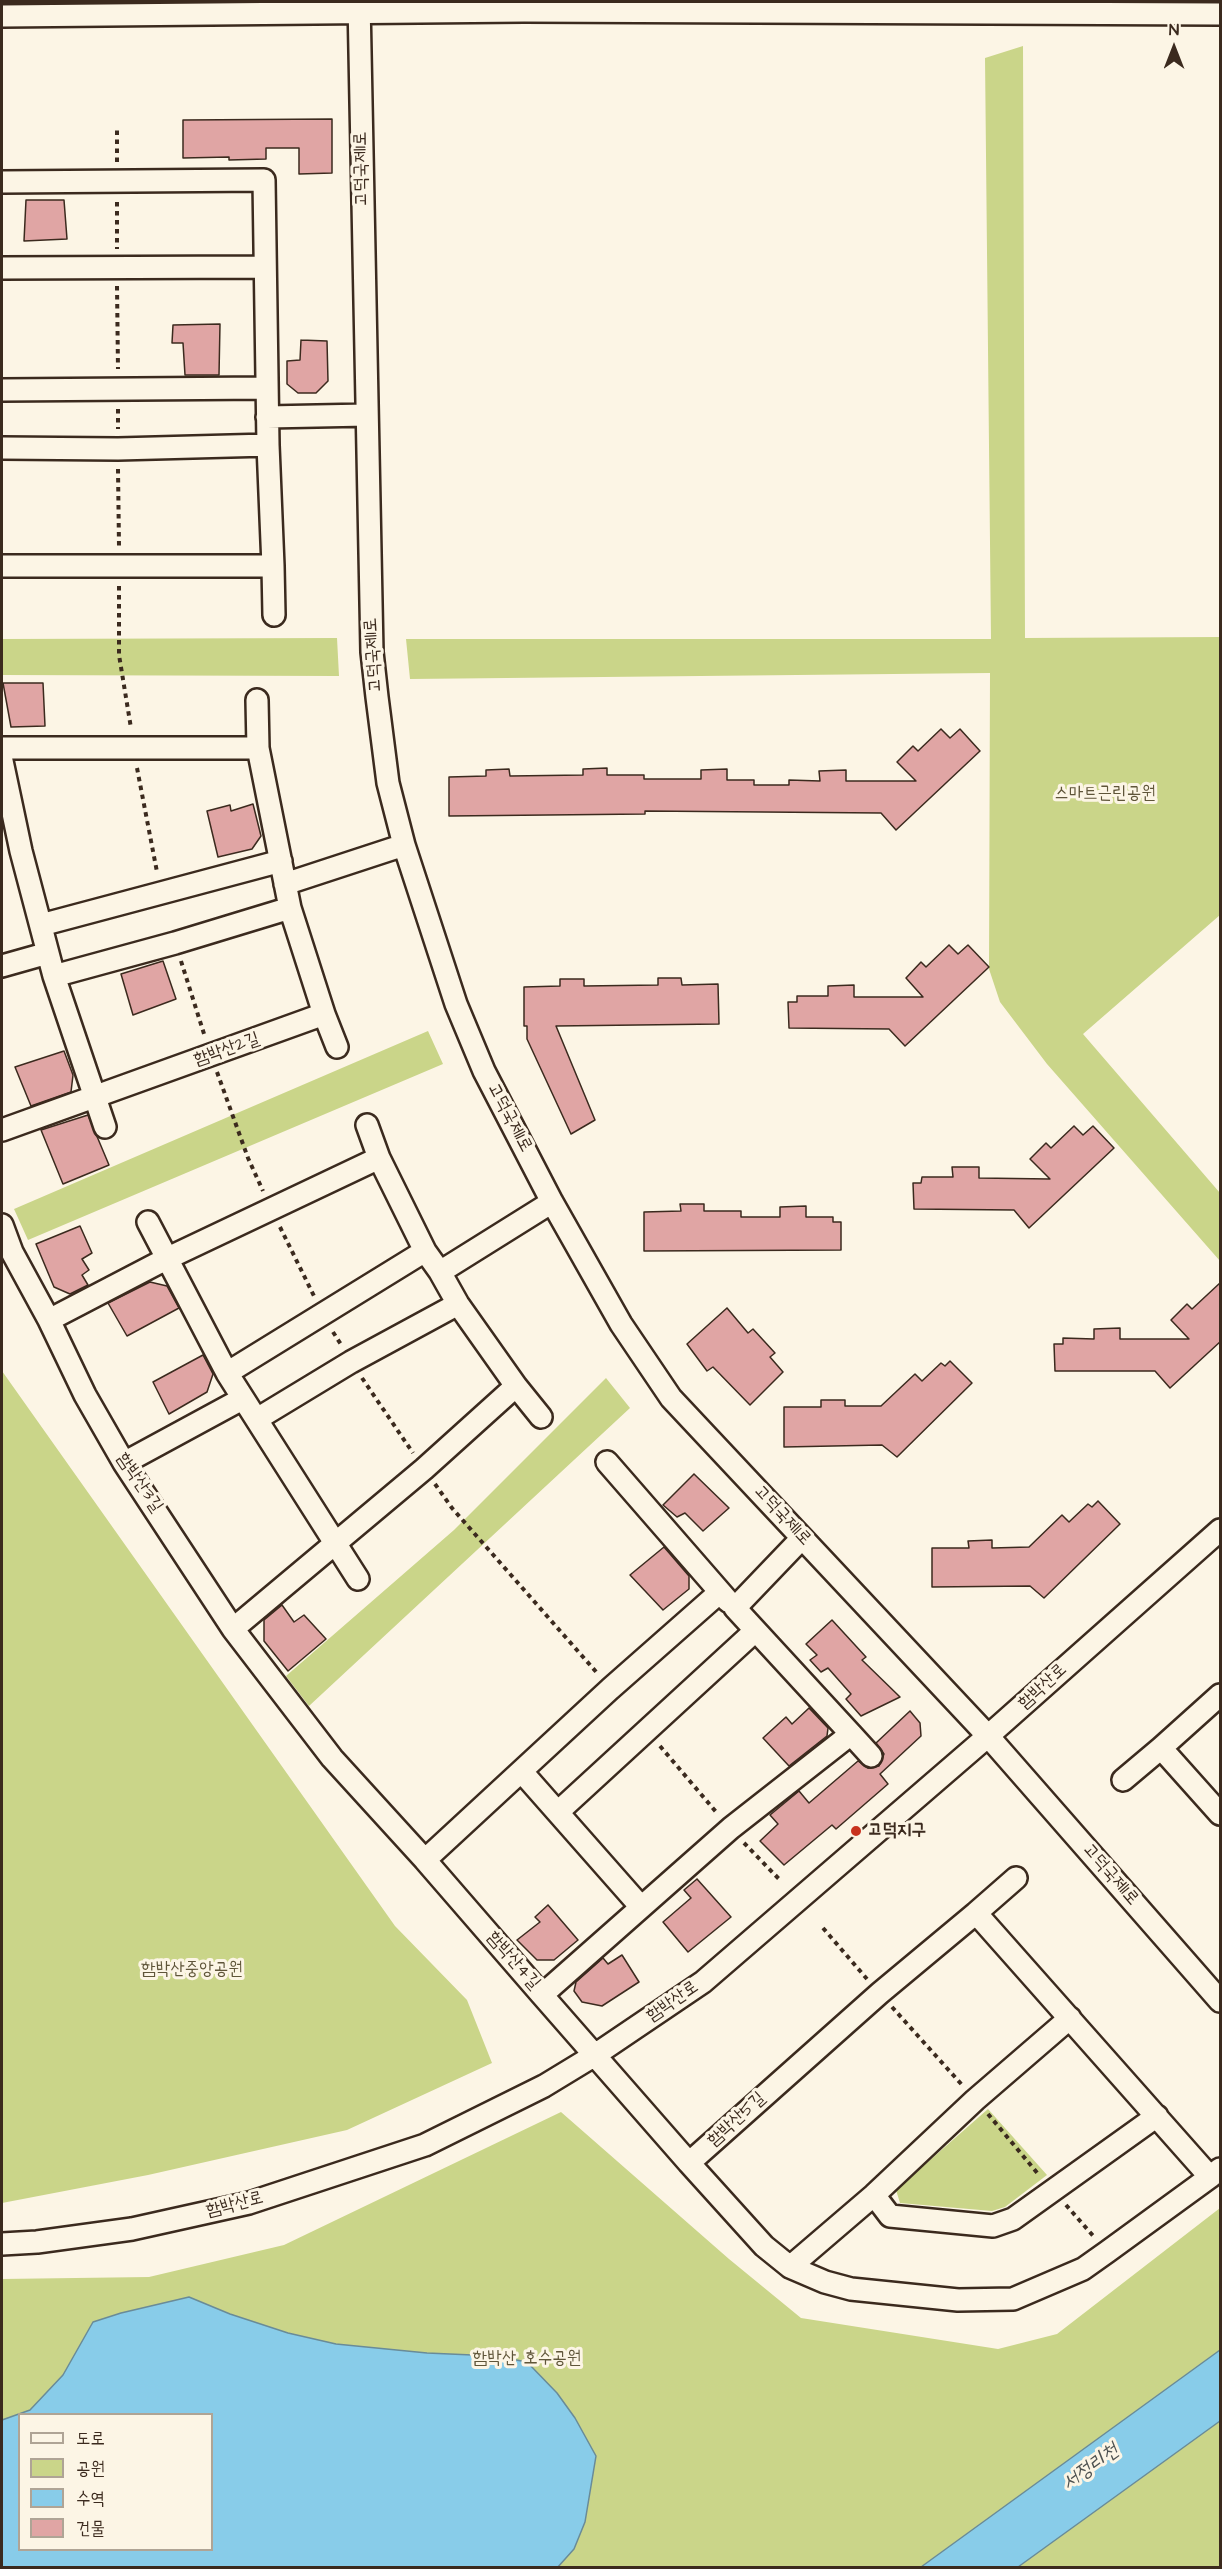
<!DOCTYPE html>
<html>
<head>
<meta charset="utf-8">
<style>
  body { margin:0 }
  #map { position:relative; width:1222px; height:2569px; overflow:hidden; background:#fcf5e5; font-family:"Architects Daughter","Poor Story",sans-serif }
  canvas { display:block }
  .frame { position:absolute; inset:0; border:3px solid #3b2a1e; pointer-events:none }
  .legend { position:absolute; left:18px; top:2413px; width:195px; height:138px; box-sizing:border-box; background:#fcf5e5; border:2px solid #afa495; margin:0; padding:8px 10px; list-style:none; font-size:18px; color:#3b2a1e }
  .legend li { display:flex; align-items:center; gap:12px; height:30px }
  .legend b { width:30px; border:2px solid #afa495 }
  .north { position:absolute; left:1144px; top:18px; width:60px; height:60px; -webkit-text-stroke:4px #fcf5e5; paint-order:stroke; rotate:0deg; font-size:16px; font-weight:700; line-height:24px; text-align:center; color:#3b2a1e }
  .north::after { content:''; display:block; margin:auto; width:21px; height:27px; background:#3b2a1e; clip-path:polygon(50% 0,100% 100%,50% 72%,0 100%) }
</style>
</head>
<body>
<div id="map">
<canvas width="1222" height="2569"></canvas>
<div class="frame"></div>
<ul class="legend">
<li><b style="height:8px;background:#fcf5e5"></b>도로</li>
<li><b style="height:16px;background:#cad589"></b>공원</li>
<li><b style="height:16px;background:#88cce9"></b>수역</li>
<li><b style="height:16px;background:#e0a5a4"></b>건물</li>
</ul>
<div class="north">N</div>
</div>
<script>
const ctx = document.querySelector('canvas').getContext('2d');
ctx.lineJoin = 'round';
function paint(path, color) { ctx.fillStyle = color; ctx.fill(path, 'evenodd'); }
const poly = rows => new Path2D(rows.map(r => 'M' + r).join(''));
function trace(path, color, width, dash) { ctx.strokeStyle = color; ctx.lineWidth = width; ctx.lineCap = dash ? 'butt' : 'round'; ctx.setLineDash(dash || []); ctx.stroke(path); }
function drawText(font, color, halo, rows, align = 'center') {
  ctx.font = font + ' "Architects Daughter","Poor Story",sans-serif'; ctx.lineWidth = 6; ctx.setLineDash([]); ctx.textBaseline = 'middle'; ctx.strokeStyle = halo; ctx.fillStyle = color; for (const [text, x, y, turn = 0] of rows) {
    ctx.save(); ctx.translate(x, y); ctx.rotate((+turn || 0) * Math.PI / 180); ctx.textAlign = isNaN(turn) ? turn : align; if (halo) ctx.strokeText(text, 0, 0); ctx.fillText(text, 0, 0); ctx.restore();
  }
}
paint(poly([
  [1023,46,1025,638,1220,637,1220,915,1083,1034,1220,1193,1220,1261,1047,1064,1000,1002,989,969,990,673,410,679,406,639,991,639,985,58],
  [337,638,339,676,2,675,2,639],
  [428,1031,443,1064,28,1240,14,1209],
  [2,1371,395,1926,467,2000,492,2063,347,2130,148,2175,2,2203],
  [606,1378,630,1408,309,1706,286,1676,454,1530],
  [988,2109,1047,2175,1005,2207,992,2211,900,2203,896,2190],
  [561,2112,729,2259,801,2318,998,2349,1057,2334,1220,2208,1220,2567,2,2567,2,2279,149,2277,284,2245],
  [20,2414,212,2414,212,2550,20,2550]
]), '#cad589');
const water = poly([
  [189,2297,230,2314,288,2333,336,2344,427,2353,495,2356,527,2362,557,2393,575,2418,596,2456,585,2522,574,2549,557,2568,2,2567,2,2420,30,2410,63,2375,93,2322,121,2313,189,2297],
  [20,2414,212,2414,212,2550,20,2550,20,2414],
  [1220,2350,1220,2421,1018,2567,921,2567,1220,2350]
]);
paint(water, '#88cce9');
trace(water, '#698b98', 1.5);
const building = poly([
  [332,119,332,173,299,174,299,148,266,148,266,159,229,160,229,157,183,158,183,120,332,119],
  [26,200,64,200,67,239,24,241,26,200],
  [220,324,219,375,185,375,183,343,172,343,173,325,220,324],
  [301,340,327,341,328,381,316,393,298,393,287,384,287,361,300,360,301,340],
  [3,683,43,683,45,726,11,727,3,683],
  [941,729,950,738,960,729,980,751,896,830,881,813,645,811,645,814,449,816,449,777,486,776,486,770,509,769,510,776,583,775,583,769,607,768,607,775,644,775,644,779,701,779,701,770,727,769,727,780,754,780,754,785,789,785,789,780,820,781,819,771,846,770,846,781,916,781,897,762,913,746,918,751,941,729],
  [253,804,261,836,252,849,218,857,207,811,230,805,231,811,253,804],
  [949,945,958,954,968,945,989,967,905,1046,889,1029,789,1028,788,1002,797,1002,797,996,828,996,828,986,854,985,854,997,923,997,906,978,921,962,926,967,949,945],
  [163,961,176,999,133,1015,121,974,163,961],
  [658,978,681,978,682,985,718,984,719,1024,556,1026,595,1120,571,1134,527,1039,527,1026,524,1026,524,987,560,986,560,979,584,979,584,986,658,985,658,978],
  [64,1051,73,1075,71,1092,31,1106,15,1067,64,1051],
  [88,1115,109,1165,63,1184,41,1130,88,1115],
  [1074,1126,1083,1135,1093,1126,1114,1148,1029,1228,1014,1210,914,1209,913,1183,921,1183,922,1177,953,1177,952,1167,979,1167,979,1178,1050,1179,1030,1159,1046,1143,1051,1148,1074,1126],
  [680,1204,704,1204,704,1211,741,1211,741,1217,780,1217,780,1207,806,1206,806,1217,833,1217,833,1222,841,1222,841,1250,644,1251,644,1212,681,1211,680,1204],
  [80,1226,92,1253,82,1259,89,1270,82,1275,88,1285,70,1294,54,1287,36,1244,80,1226],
  [150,1282,167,1286,179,1308,127,1336,108,1303,150,1282],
  [1221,1282,1221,1341,1170,1388,1155,1371,1055,1371,1054,1344,1063,1344,1063,1338,1094,1339,1094,1329,1120,1328,1120,1339,1189,1339,1171,1320,1187,1304,1192,1309,1221,1282],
  [727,1308,748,1333,753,1329,775,1353,770,1357,783,1372,750,1405,713,1367,707,1371,687,1344,727,1308],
  [203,1355,213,1374,207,1392,169,1414,153,1382,203,1355],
  [950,1361,972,1383,897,1457,882,1445,784,1447,784,1407,821,1407,821,1400,845,1400,845,1406,881,1406,915,1374,922,1381,941,1363,945,1366,950,1361],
  [694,1474,729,1508,703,1531,685,1513,677,1517,663,1505,694,1474],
  [1098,1501,1120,1524,1044,1598,1030,1586,932,1587,932,1548,969,1548,968,1541,992,1540,992,1548,1029,1547,1062,1515,1069,1522,1088,1504,1092,1507,1098,1501],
  [664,1547,689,1576,689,1589,663,1610,630,1575,664,1547],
  [282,1605,294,1622,304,1615,326,1639,288,1671,264,1641,264,1620,282,1605],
  [832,1620,866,1657,862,1660,900,1697,861,1716,846,1699,851,1694,828,1668,821,1672,810,1660,817,1655,806,1644,832,1620],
  [809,1708,828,1728,827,1736,789,1766,763,1738,786,1717,792,1724,809,1708],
  [910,1711,920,1723,921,1736,880,1774,888,1784,836,1829,832,1825,784,1865,760,1841,778,1824,770,1815,799,1791,809,1803,858,1761,868,1768,879,1766,884,1754,876,1743,910,1711],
  [697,1879,731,1917,688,1952,663,1922,691,1898,684,1890,697,1879],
  [548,1905,578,1940,554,1960,537,1960,517,1940,540,1922,535,1917,548,1905],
  [622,1955,639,1982,602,2006,582,2002,574,1991,576,1982,603,1958,608,1964,622,1955]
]);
paint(building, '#e0a5a4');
trace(building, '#3b2a1e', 1.5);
const minor = poly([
  [359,2,372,652,377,697,388,783,404,845,456,1004,484,1071,552,1202,621,1324,671,1398,988,1736,1220,2001],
  [2,16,524,11,1220,14],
  [2,182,264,180,268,445,273,566,2,566],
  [2,268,265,267],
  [2,390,267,388],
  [267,417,367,415],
  [2,448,118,449,268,445],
  [273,566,274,615],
  [257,700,258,748],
  [2,748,258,748,290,908,324,1014,2,1130],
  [2,761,21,851,54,976,105,1127],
  [285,884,404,845],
  [41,925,281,861],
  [2,966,48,953],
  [54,976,175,943,290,908],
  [324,1014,337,1047],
  [367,1125,379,1158],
  [148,1222,227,1373,358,1579],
  [2,1225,12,1252,49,1320],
  [440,1272,458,1304,516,1386,424,1469,233,1629,124,1463,85,1395,49,1320,166,1259,379,1158,425,1251,440,1272,552,1202],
  [227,1373,425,1251],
  [516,1386,541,1417],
  [257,1419,351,1362,458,1304],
  [607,1462,728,1601],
  [124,1463,242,1399],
  [720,1592,610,1689,425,1860,542,1995,731,1828,851,1734,735,1608,802,1538],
  [233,1629,332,1758,425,1860],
  [1220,1695,1161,1748,1220,1814],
  [851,1734,871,1756],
  [522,1772,641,1907],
  [1123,1780,1161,1748],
  [558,1812,755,1631],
  [976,1913,1016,1878],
  [542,1995,689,2163],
  [1210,2177,976,1913,880,1993,689,2163,764,2246,790,2267,825,2282,851,2289,958,2300,1013,2299,1083,2269,1107,2252,1210,2177,1220,2169],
  [874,2195,890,2216,993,2226,1013,2219,1157,2116],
  [2,2244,37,2242,132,2229,249,2203,425,2145,544,2086,595,2055,703,1982,988,1736,1220,1530],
  [790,2267,874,2195,975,2100,1070,2018]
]);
trace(minor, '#3b2a1e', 26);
trace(poly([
  [117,162,117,130],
  [117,202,117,249],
  [117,286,118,369],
  [118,409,118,429],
  [118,469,119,546],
  [119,586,119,655,131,728],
  [137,768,157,872],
  [181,961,205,1037],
  [217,1072,248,1158,263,1191],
  [280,1227,314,1296],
  [333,1332,342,1346],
  [362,1378,413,1453],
  [435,1484,452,1508,598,1674],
  [660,1746,717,1813],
  [744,1843,779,1879],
  [823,1928,867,1979],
  [892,2007,963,2086],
  [988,2114,1039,2175],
  [1066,2205,1095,2238]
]), '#3b2a1e', 4, [4.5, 4.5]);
trace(minor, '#fcf5e5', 21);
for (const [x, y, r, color] of [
  [856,1831,6,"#c8321e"]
]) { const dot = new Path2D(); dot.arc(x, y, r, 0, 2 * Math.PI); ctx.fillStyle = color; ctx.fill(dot); trace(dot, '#fcf5e5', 2); }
drawText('18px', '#3b2a1e', '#fcf5e5', [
  ["고덕국제1로",362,169,-91],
  ["고덕국제1로",374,655,-94],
  ["함박산2길",227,1050,-19],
  ["고덕국제1로",509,1118,62],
  ["함박산3길",139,1483,56],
  ["고덕국제1로",782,1516,47],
  ["함박산로",1043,1687,-42],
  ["고덕국제1로",1110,1875,49],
  ["함박산4길",513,1961,49],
  ["함박산로",673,2002,-34],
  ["함박산5길",737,2120,-42],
  ["함박산로",235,2205,-14]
]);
drawText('18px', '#5f5539', '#fcf5e5', [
  ["스마트근린공원",1105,794],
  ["함박산중앙공원",192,1970],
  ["함박산 호수공원",527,2359]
]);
drawText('bold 18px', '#3b2a1e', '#fcf5e5', [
  ["고덕지구",868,1831]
], 'left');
drawText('italic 20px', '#4e5251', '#fcf5e5', [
  ["서정리천",1091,2468,-36]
]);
</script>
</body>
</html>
